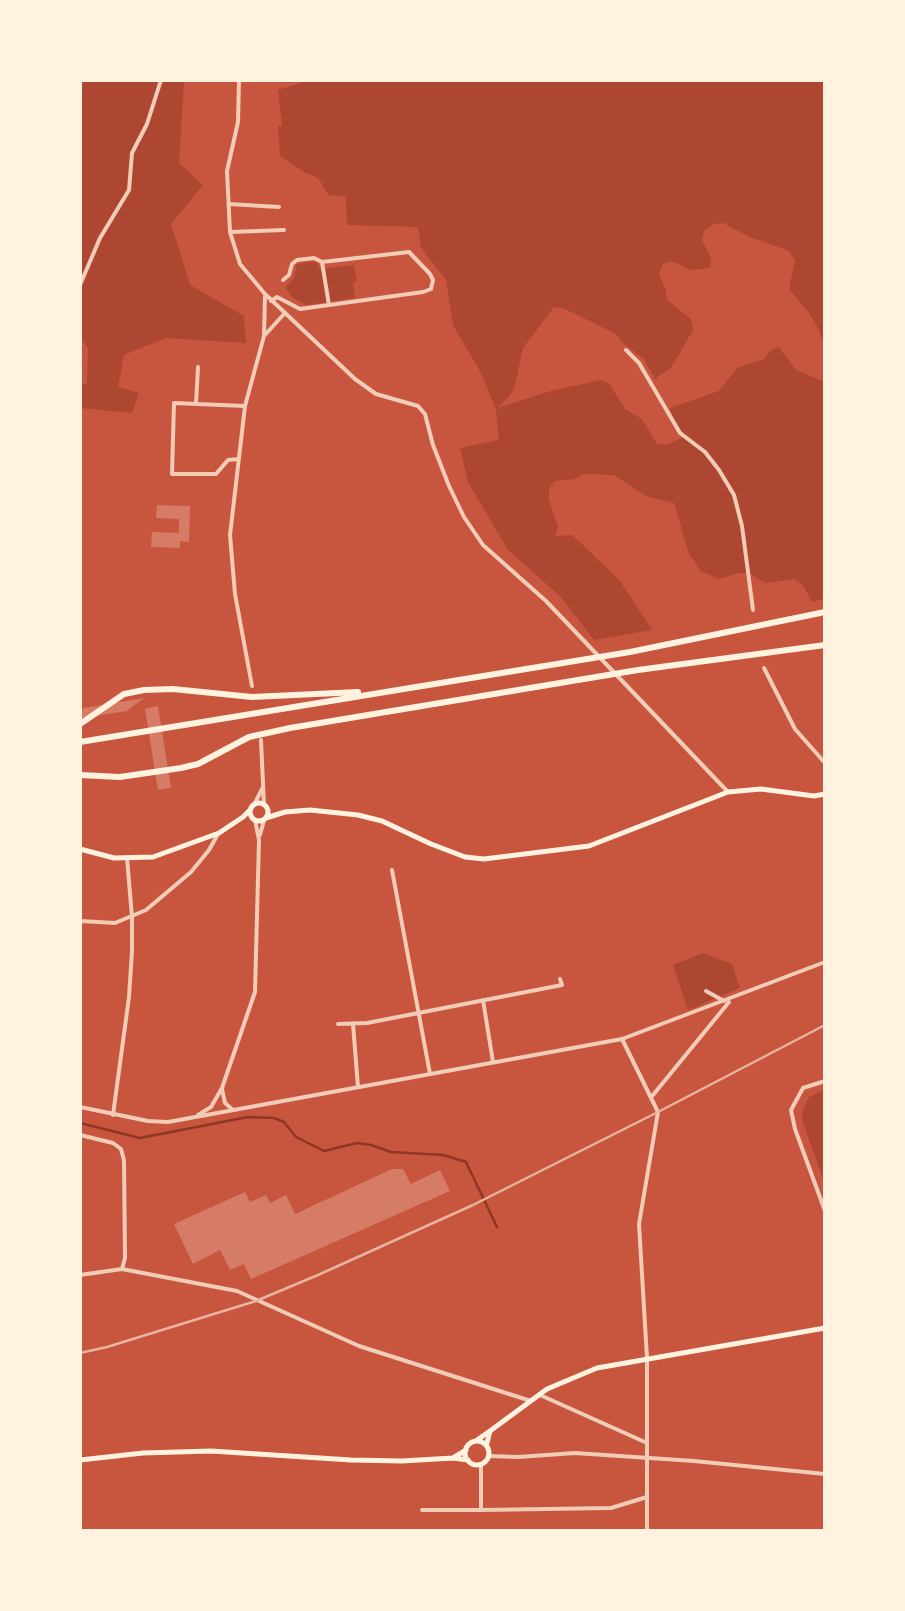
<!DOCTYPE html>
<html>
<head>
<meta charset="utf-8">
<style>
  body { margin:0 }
  #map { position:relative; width:905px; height:1611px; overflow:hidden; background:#c8553d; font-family:Overpass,sans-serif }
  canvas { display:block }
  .frame { position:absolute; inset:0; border:82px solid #fff3e0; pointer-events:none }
</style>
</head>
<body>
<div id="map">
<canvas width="905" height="1611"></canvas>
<div class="frame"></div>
</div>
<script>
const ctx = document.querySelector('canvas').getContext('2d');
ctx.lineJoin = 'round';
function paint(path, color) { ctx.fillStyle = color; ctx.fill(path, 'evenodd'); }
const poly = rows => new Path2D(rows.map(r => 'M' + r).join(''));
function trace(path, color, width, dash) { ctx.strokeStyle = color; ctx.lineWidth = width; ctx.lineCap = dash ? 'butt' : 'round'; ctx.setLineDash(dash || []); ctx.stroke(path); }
paint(poly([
  [80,80,184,80,179,163,203,185,171,224,190,285,244,316,246,343,166,338,124,355,118,387,139,393,132,413,80,408,80,384,87,384,88,348,80,338],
  [310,80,825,80,825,347,818,328,807,310,789,289,795,260,789,251,750,237,723,223,713,224,704,231,702,240,711,258,710,268,691,270,672,261,663,264,659,273,666,291,667,300,691,319,693,330,671,368,658,376,656,381,644,359,623,343,616,334,563,308,554,307,523,348,515,386,510,395,498,408,554,390,601,380,610,384,625,409,642,419,657,444,667,445,683,437,684,433,675,427,670,408,719,391,737,368,764,359,770,351,779,347,796,370,825,382,825,599,812,602,803,585,794,579,765,583,749,573,738,573,719,579,701,571,689,554,674,503,646,496,614,475,584,474,575,479,555,481,549,489,549,500,558,527,555,536,572,535,582,544,620,581,652,630,594,640,561,597,508,550,468,482,460,448,499,440,496,409,481,373,453,325,446,280,421,248,418,227,347,225,346,197,329,195,318,178,304,172,280,156,278,126,282,126,278,90],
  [313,262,317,263,320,269,354,265,357,281,353,283,355,298,307,305,293,298,285,288,294,278,297,264],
  [703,953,732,964,740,988,688,1010,673,965],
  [825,1090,825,1184,802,1120,803,1109,809,1097]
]), '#ae4732');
trace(poly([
  [80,1123,140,1138,248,1117,274,1118,284,1122,296,1137,324,1151,357,1143,371,1145,391,1152,443,1155,466,1162,497,1227]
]), '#8f3625', 2.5);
paint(poly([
  [157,505,190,506,189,542,180,541,180,548,151,547,152,532,179,533,179,519,156,518],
  [144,698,127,711,80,718,80,711,84,708],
  [158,706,171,788,158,790,145,709],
  [392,1169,403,1169,411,1184,440,1170,450,1191,251,1279,244,1264,230,1270,220,1250,193,1264,174,1224,245,1192,250,1202,266,1195,270,1203,286,1195,295,1214]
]), '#d67c66');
trace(poly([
  [239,80,238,122,227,171,230,232,240,264,265,294,355,379,376,394,418,406,425,414,433,445,449,486,464,517,483,545,546,601,728,792],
  [229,204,279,207],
  [230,232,284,230],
  [283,280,289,275,292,264,297,260,314,258,322,262],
  [80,285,100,238,129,190,132,153,147,124,161,80],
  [271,301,277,297,300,309,329,305,423,292,431,289,433,280,430,274,409,252,322,262,329,305],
  [264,336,284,314],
  [626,350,639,363,680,433,705,452,719,470,734,495,742,526,753,610],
  [196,404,198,367],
  [239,459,228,460,216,474,172,474,174,403,245,406],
  [764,668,795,729,825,763],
  [252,686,235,594,230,535,245,406,264,336,265,296],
  [261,740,264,805],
  [254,805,262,789],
  [260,835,264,820],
  [392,870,430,1074],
  [80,921,115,923,146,910,191,872,209,850,218,834],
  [706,991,724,1001],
  [483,1000,493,1062],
  [338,1024,367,1023,562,985,560,979],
  [353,1024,358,1087],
  [622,1039,658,1112,639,1224,647,1358,647,1531],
  [825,1081,803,1088,791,1110,795,1129,825,1211],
  [222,1089,225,1103,233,1110],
  [653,1095,729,1002],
  [80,1107,148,1121,168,1122,622,1039,825,962],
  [113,1115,129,997,132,951,132,917,127,858],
  [198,1115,211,1107,222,1088,255,992,259,840,255,820],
  [80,1135,113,1143,121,1149,124,1160,125,1258,122,1269],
  [80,1275,122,1269,237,1291,359,1346,531,1401],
  [540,1395,647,1443],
  [489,1456,518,1457,575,1453,694,1461,825,1474],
  [481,1464,481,1510,611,1508,647,1497],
  [422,1510,481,1510]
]), '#f1ccb7', 4);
trace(poly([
  '250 812a9 9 0 1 1 18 0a9 9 0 1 1-18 0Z',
  [266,818,285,812,310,810,358,815,382,821,431,844,465,857,484,859,589,846,728,792,761,789,814,796,825,794],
  [80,849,114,858,153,857,219,833,243,817,251,809],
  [490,1431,547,1389,597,1368,825,1328],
  [477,1440,490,1431,487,1443],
  '465 1453a12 12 0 1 1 24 0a12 12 0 1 1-24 0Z',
  [466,1450,453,1458,468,1460],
  [80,1460,143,1453,211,1451,351,1460,402,1461,453,1458]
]), '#fff3e0', 5);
trace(poly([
  [80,724,124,694,144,690,173,689,252,697,358,692],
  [80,742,630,652,825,612],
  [80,775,120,777,181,768,198,764,249,737,290,728,638,670,825,645]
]), '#fff3e0', 6);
trace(poly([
  [80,1353,107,1347,256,1301,318,1275,473,1205,658,1112,825,1025]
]), '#e9b49f', 2.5);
</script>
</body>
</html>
